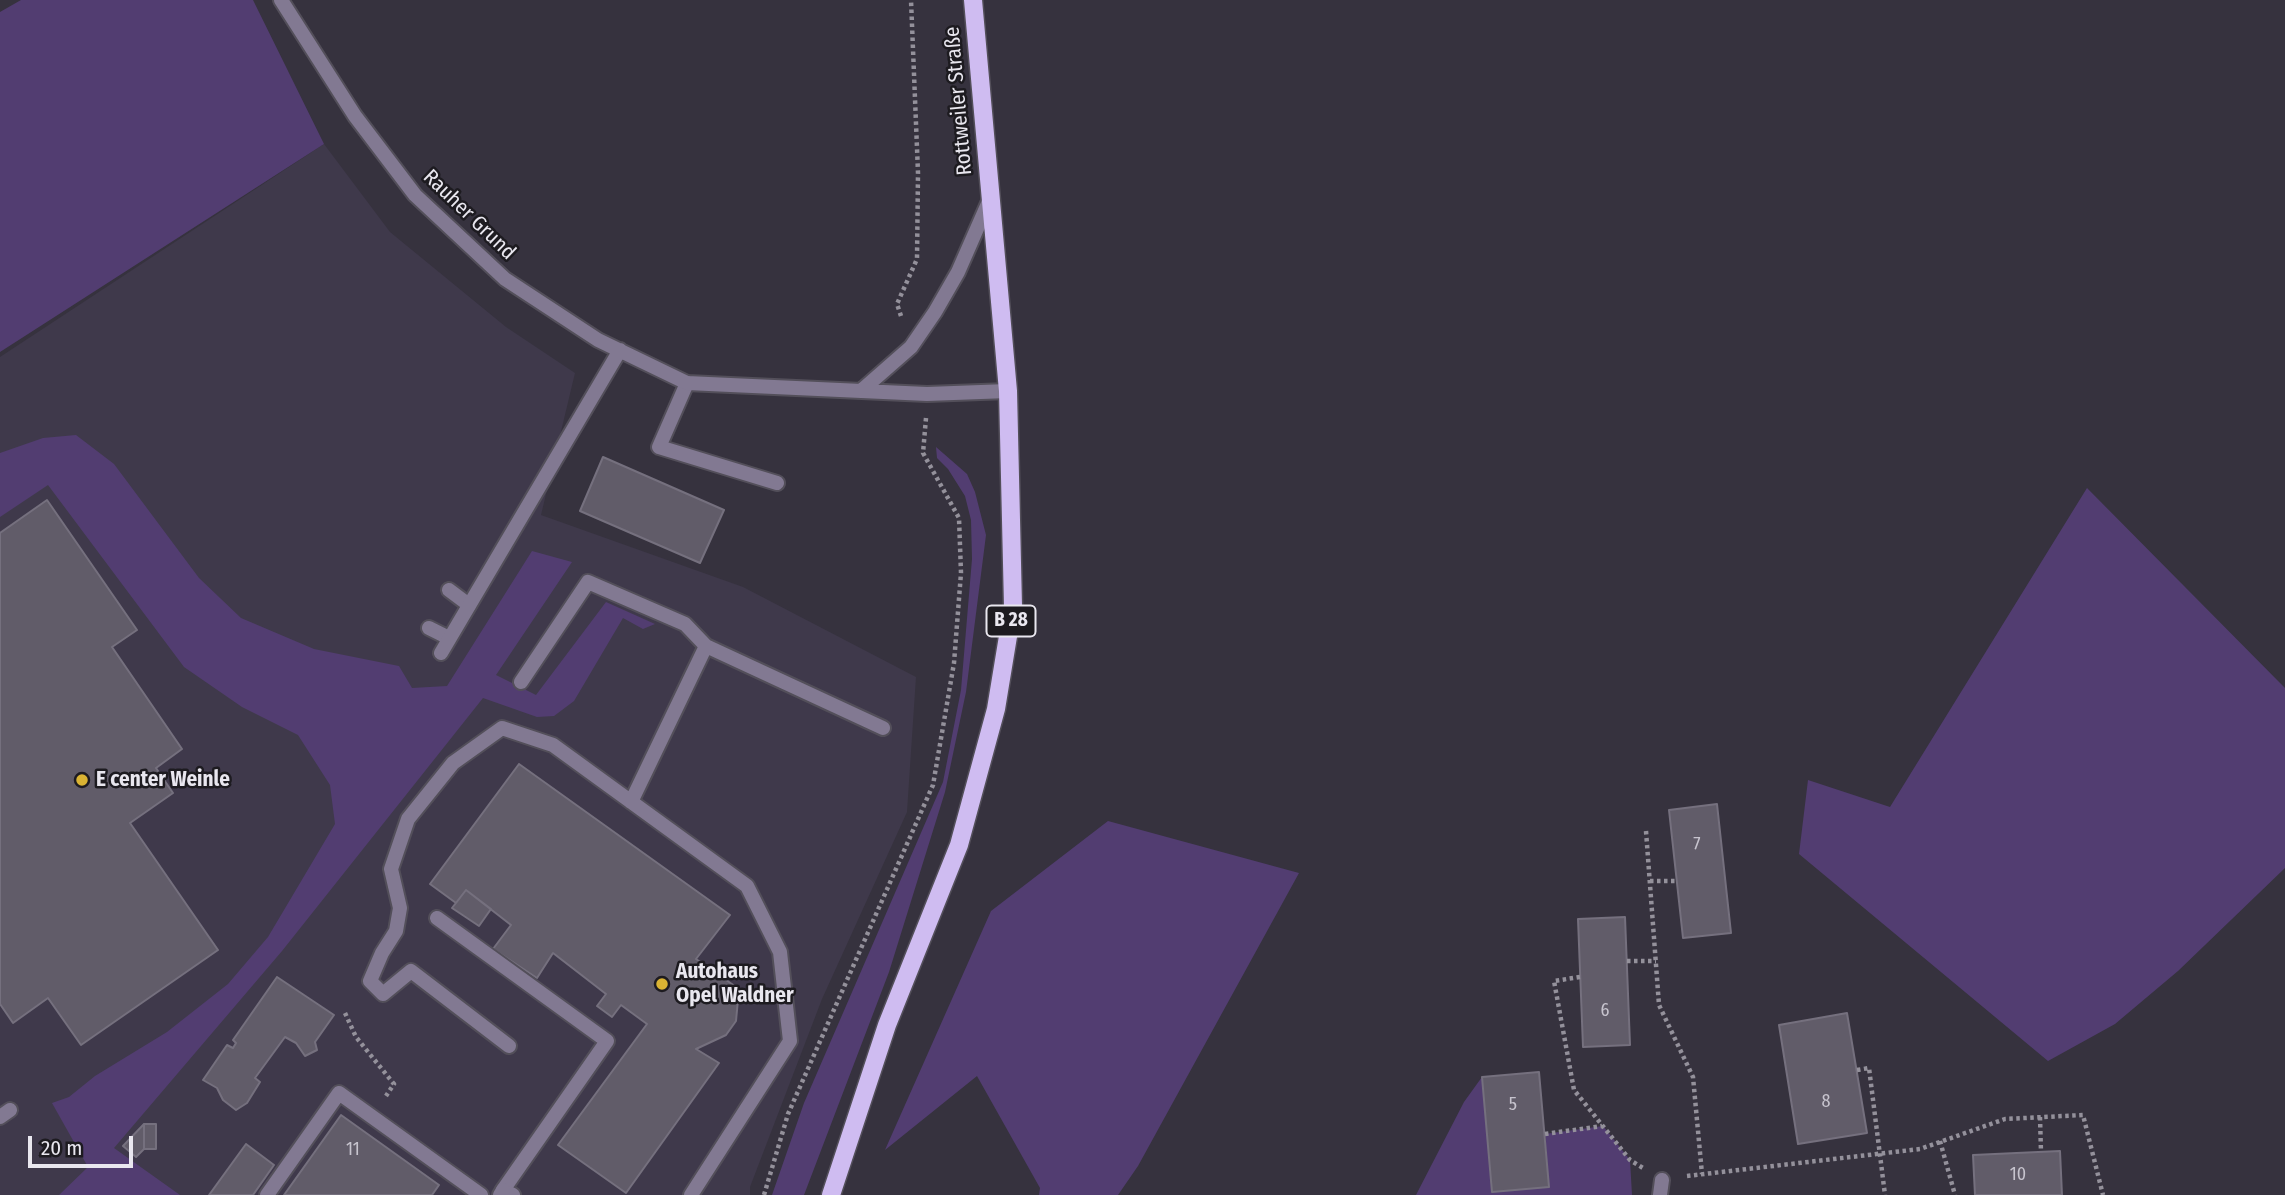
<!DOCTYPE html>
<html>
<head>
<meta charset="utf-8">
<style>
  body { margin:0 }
  #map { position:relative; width:2285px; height:1195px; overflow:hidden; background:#36323e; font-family:"Fira Sans Condensed",sans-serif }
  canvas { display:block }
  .scale { position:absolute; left:28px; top:1136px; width:105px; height:32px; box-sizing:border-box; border:4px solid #e9e7ef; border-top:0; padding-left:9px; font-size:21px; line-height:24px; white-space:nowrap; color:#e9e7ef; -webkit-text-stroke:5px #1d1b20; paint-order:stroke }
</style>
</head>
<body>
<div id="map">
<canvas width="2285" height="1195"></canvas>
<div class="scale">20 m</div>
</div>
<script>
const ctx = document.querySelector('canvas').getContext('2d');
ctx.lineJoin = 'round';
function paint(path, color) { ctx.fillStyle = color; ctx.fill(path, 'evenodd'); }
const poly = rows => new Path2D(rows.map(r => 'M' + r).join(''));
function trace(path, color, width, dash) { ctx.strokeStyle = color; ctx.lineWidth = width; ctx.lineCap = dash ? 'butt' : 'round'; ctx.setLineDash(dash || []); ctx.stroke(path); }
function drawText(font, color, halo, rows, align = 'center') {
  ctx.font = font + ' "Fira Sans Condensed",sans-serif'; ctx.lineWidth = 5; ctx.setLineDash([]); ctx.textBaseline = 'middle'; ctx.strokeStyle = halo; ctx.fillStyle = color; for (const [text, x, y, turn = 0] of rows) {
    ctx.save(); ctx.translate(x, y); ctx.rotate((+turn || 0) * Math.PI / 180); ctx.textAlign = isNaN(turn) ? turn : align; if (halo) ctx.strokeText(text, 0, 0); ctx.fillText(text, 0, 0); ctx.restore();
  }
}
paint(poly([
  [324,144,390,232,506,327,575,373,541,515,743,587,916,677,907,812,822,999,750,1187,750,1195,0,1195,0,357]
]), '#3f394b');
paint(poly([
  [21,0,253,0,324,144,0,352,0,12],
  [76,435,114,464,199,578,241,618,314,649,399,666,412,688,447,686,532,551,572,562,496,675,536,695,606,602,655,624,643,629,623,618,574,701,554,716,537,717,483,698,282,951,114,1148,180,1195,59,1195,88,1167,52,1103,69,1097,95,1076,167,1032,228,984,268,937,335,824,330,785,298,735,242,707,184,667,48,485,0,517,0,453,43,438],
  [936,447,967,474,975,492,986,535,966,692,945,792,889,972,804,1195,772,1195,804,1103,943,782,961,690,972,559,971,520,965,496,948,469,937,458],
  [2087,488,2285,688,2285,868,2178,971,2115,1024,2048,1061,1799,854,1808,780,1890,807],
  [1108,821,1299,873,1138,1166,1118,1195,1039,1195,1040,1188,977,1076,885,1150,991,911],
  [1482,1077,1492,1192,1549,1187,1545,1134,1603,1126,1630,1160,1632,1195,1416,1195,1464,1102]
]), '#523d71');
const building = poly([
  [603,457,724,510,700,563,580,511,603,457],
  [47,500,137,630,112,647,182,749,156,768,173,793,130,823,218,950,81,1045,48,998,13,1023,0,1004,0,533,47,500],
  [519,764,730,915,696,959,739,989,736,1021,726,1035,696,1049,719,1063,626,1193,558,1145,647,1024,621,1005,612,1017,597,1006,606,994,553,953,537,978,493,949,511,925,466,890,456,903,430,884,519,764],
  [1717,804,1731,933,1683,938,1669,810,1717,804],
  [466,890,491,909,479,926,452,908,466,890],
  [1625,917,1630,1045,1583,1047,1578,919,1625,917],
  [277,977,334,1015,315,1042,317,1050,305,1056,296,1043,285,1037,255,1078,260,1082,247,1103,236,1110,223,1100,217,1088,203,1080,227,1045,233,1048,236,1043,233,1040,277,977],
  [1847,1013,1867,1133,1798,1144,1779,1025,1847,1013],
  [1539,1072,1549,1187,1492,1192,1482,1077,1539,1072],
  [341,1115,439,1185,432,1195,284,1195,341,1115],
  [144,1124,144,1149,136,1157,123,1146,144,1124],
  [144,1124,156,1124,156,1149,144,1149,144,1124],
  [246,1144,274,1165,253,1195,209,1195,246,1144],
  [2060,1151,2062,1195,1975,1195,1973,1155,2060,1151]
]);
paint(building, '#615c69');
trace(building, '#75707e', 2);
const lane = poly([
  [687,383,659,447,777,483],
  [449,590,469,605],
  [429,628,449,638],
  [706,646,883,728],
  [521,682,588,582,685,624,706,646,631,802],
  [437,918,607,1041,503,1190,513,1195],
  [509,1046,411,971,383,994,370,981,382,953,396,931,400,908,391,869,408,819,453,763,502,728,553,745,747,886,780,952,790,1041,691,1195],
  [0,1117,10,1110],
  [267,1195,339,1093,481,1195]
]);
const street = poly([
  [281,0,355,116,415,195,505,279,598,340,687,383,927,394,1008,391],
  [862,390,911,347,935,312,958,272,990,199],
  [441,653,620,350],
  [500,1195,503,1190],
  [1660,1195,1662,1180]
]);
const primary = poly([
  [831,1195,887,1025,959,845,996,709,1013,606,1008,391,973,0]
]);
trace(lane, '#534f5a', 18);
trace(street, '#534f5a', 18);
trace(primary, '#534f5a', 21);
trace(poly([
  [901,316,897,304,917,259,918,173,911,0],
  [1646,831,1659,1005,1693,1077,1702,1174],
  [1650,881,1677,881],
  [1627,961,1656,961],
  [1580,977,1554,981,1574,1090,1630,1160,1643,1168],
  [345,1013,356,1037,394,1084,386,1096],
  [1857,1070,1869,1068,1885,1195],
  [2040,1117,2041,1152],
  [1545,1134,1602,1126],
  [1940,1141,1955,1195],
  [1687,1176,1920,1149,2005,1119,2083,1115,2103,1195],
  [764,1195,788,1114,933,785,954,663,961,573,959,518,923,453,926,418]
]), '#94919b', 4.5, [3.5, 3.5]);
trace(lane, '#827992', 14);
trace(street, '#827992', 14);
trace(primary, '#cfbcf1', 18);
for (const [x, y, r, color] of [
  [82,780,7,"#dab333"],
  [662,984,7,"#dab333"]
]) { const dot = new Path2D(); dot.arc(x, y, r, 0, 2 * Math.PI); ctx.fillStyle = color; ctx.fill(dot); trace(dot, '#1d1b20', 2.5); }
drawText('18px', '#c7c4ce', null, [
  ["7",1697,845],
  ["6",1605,1011],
  ["8",1826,1102],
  ["5",1513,1105],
  ["11",353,1150],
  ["10",2018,1175]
]);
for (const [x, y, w] of [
  [1011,621,49]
]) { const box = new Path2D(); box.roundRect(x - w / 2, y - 15.5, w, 31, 5); ctx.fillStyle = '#1d1b20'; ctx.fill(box); trace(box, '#e9e7ef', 2); }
drawText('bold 19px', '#e9e7ef', null, [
  ["B 28",1011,621]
]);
drawText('21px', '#e9e7ef', '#1d1b20', [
  ["Rottweiler Straße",959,101,-95],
  ["Rauher Grund",469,215,44]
]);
drawText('bold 21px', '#e9e7ef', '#1d1b20', [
  ["E center Weinle",96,780],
  ["Autohaus",676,972],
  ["Opel Waldner",676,996]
], 'left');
</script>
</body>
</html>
